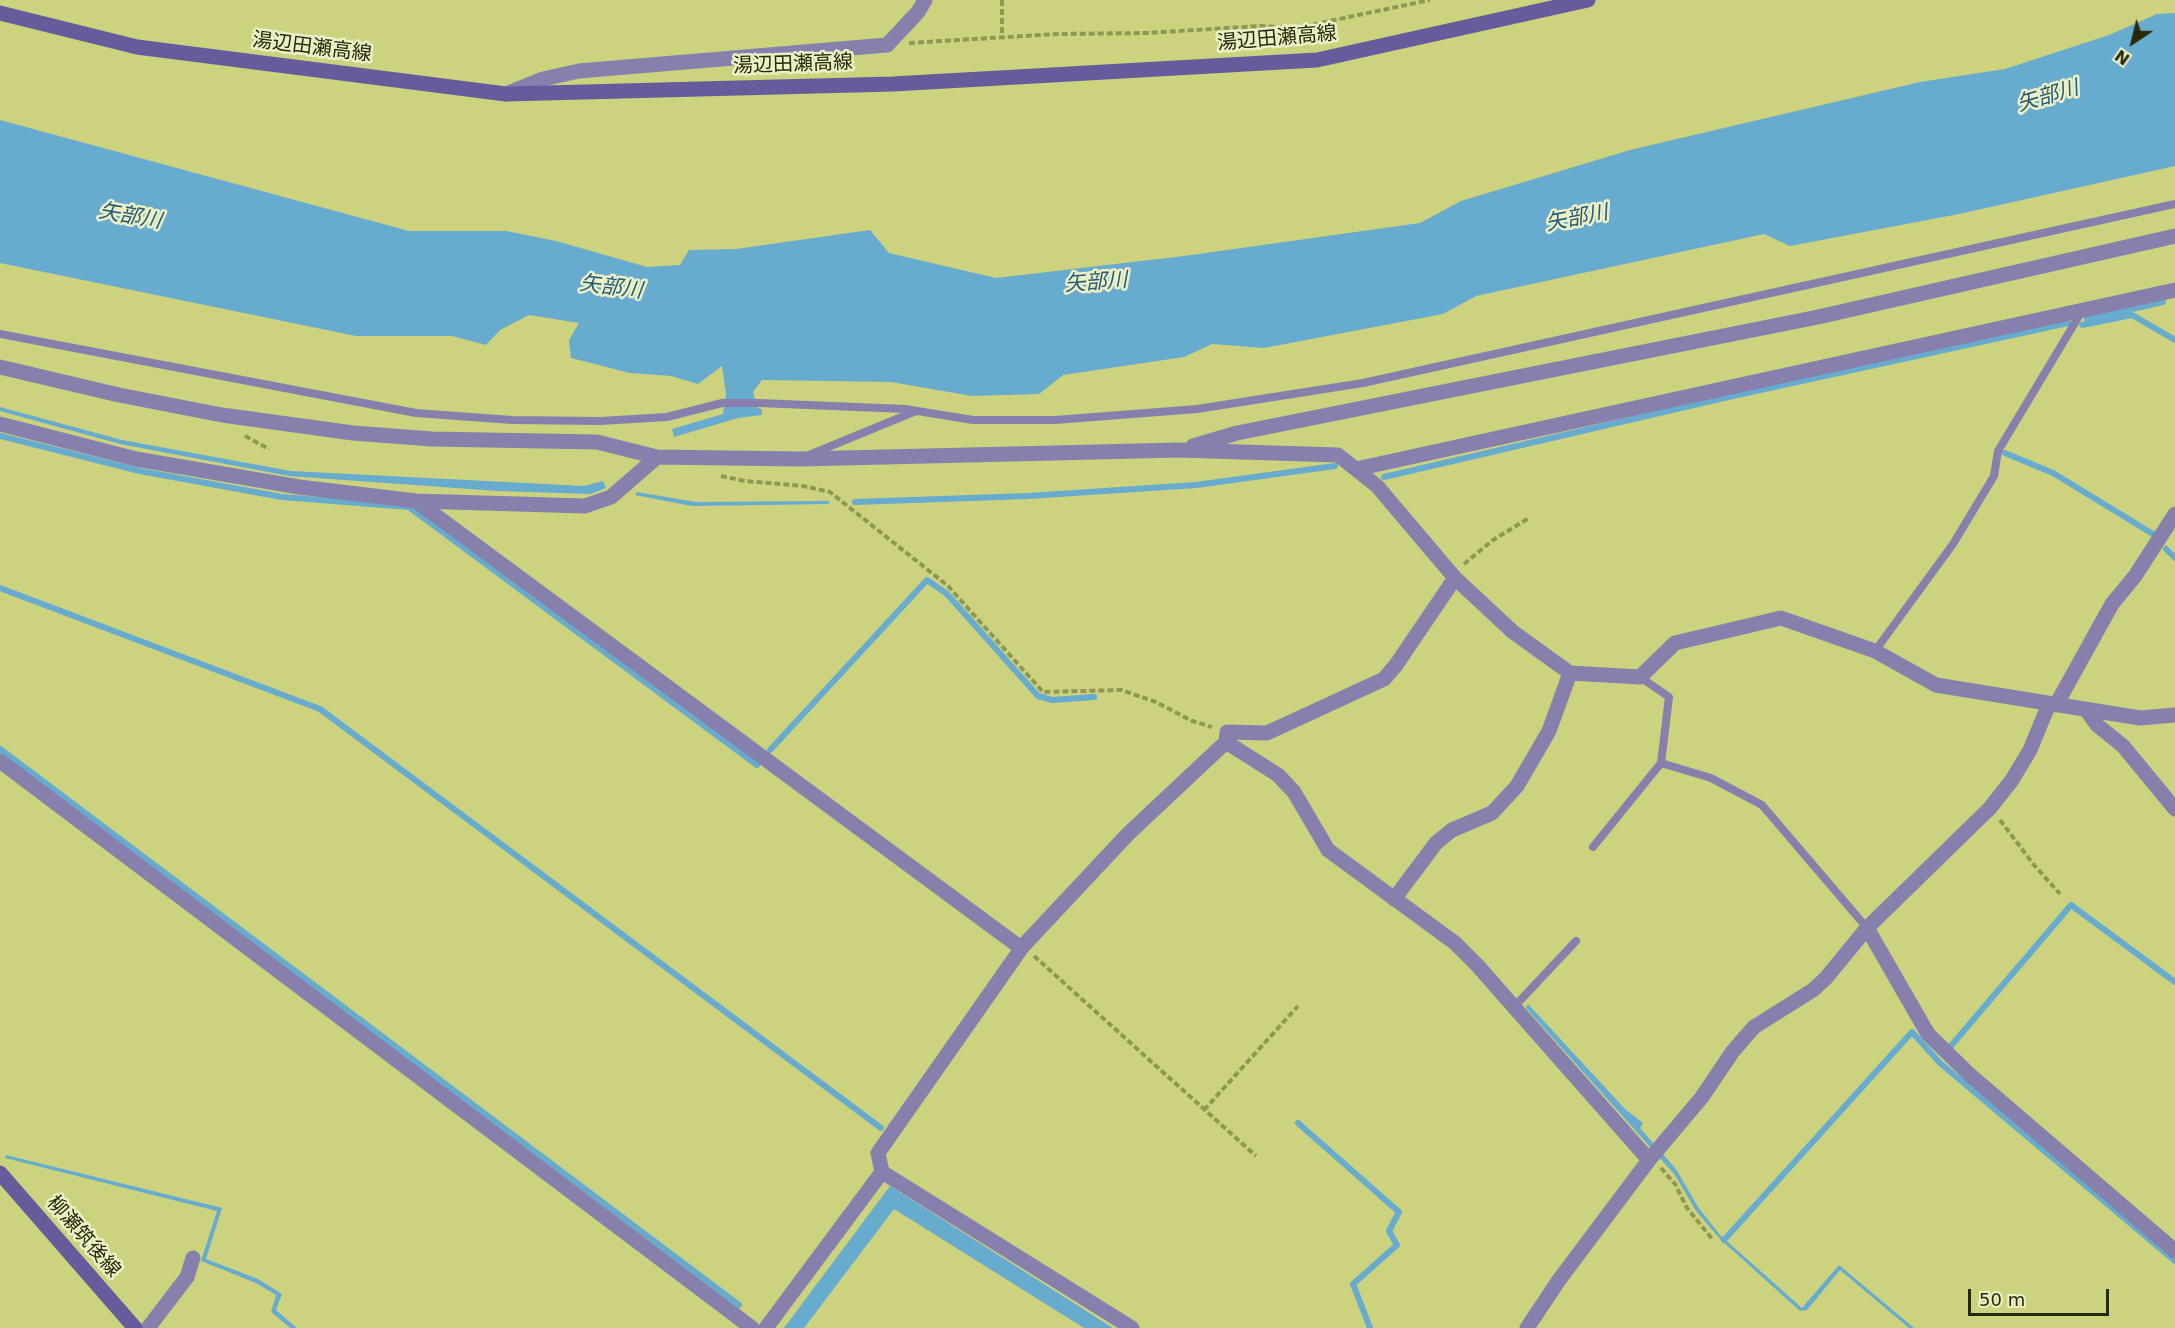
<!DOCTYPE html>
<html>
<head>
<meta charset="utf-8">
<style>
  body { margin:0 }
  #map { position:relative; width:2175px; height:1328px; overflow:hidden; background:#cdd27e; font-family:"DejaVu Sans",sans-serif }
  canvas { display:block }
  .north { position:absolute; left:2103px; top:12px; width:60px; height:60px; -webkit-text-stroke:4px #ecf0c7; paint-order:stroke; rotate:215deg; font-size:16px; font-weight:700; line-height:24px; text-align:center; color:#272805 }
  .north::after { content:''; display:block; margin:auto; width:21px; height:27px; background:#272805; clip-path:polygon(50% 0,100% 100%,50% 72%,0 100%) }
  .scale { position:absolute; left:1968px; top:1289px; width:141px; height:27px; box-sizing:border-box; border:3px solid #272805; border-top:0; padding-left:8px; font-size:18px; line-height:21px; white-space:nowrap; color:#272805; -webkit-text-stroke:4px #ecf0c7; paint-order:stroke }
</style>
</head>
<body>
<div id="map">
<canvas width="2175" height="1328"></canvas>
<div class="north">N</div>
<div class="scale">50 m</div>
</div>
<script>
const ctx = document.querySelector('canvas').getContext('2d');
ctx.lineJoin = 'round';
function paint(path, color) { ctx.fillStyle = color; ctx.fill(path, 'evenodd'); }
const poly = rows => new Path2D(rows.map(r => 'M' + r).join(''));
function trace(path, color, width, dash) { ctx.strokeStyle = color; ctx.lineWidth = width; ctx.lineCap = dash ? 'butt' : 'round'; ctx.setLineDash(dash || []); ctx.stroke(path); }
function drawText(font, color, halo, rows, align = 'center') {
  ctx.font = font + ' "DejaVu Sans","Noto Sans JP",sans-serif'; ctx.lineWidth = 5; ctx.setLineDash([]); ctx.textBaseline = 'middle'; ctx.strokeStyle = halo; ctx.fillStyle = color; for (const [text, x, y, turn = 0] of rows) {
    ctx.save(); ctx.translate(x, y); ctx.rotate((+turn || 0) * Math.PI / 180); ctx.textAlign = isNaN(turn) ? turn : align; if (halo) ctx.strokeText(text, 0, 0); ctx.fillText(text, 0, 0); ctx.restore();
  }
}
paint(poly([
  [2175,13,2175,166,1959,214,1790,246,1764,234,1476,296,1443,314,1264,348,1212,344,1184,357,1063,375,1039,394,972,396,891,382,762,380,753,392,757,407,762,410,762,415,738,418,674,437,672,429,723,414,726,394,722,366,698,384,671,376,630,373,571,358,569,340,579,323,529,315,500,330,486,345,452,336,356,336,0,263,0,120,409,231,506,231,556,241,647,267,680,265,689,250,736,249,870,230,889,253,996,278,1184,256,1420,223,1461,201,1630,150,1920,82,2005,69,2109,35,2157,14],
  [0,407,122,440,291,471,584,486,603,481,606,488,591,494,497,491,289,476,120,444,0,411],
  [637,492,696,502,829,501,829,504,692,506,635,495],
  [1528,1004,1625,1109,1643,1123,1640,1128,1676,1169,1698,1207,1720,1235,1802,1308,1839,1265,1914,1328,1909,1328,1840,1270,1807,1310,1800,1311,1720,1239,1696,1211,1675,1175,1526,1008],
  [6,1155,222,1208,206,1259,258,1279,282,1294,276,1310,297,1328,290,1328,271,1312,276,1295,256,1283,201,1261,217,1211,5,1158],
  [890,1186,1113,1328,1084,1328,894,1209,804,1328,784,1328]
]), '#67abce');
trace(poly([
  [2087,319,2163,302],
  [2082,325,2132,315,2175,340],
  [0,436,140,471,282,497,409,507,757,765],
  [2005,453,2053,473,2153,534],
  [1384,477,1728,397,2068,323],
  [855,502,1028,496,1196,485,1335,466],
  [2166,549,2175,558],
  [0,588,320,709,881,1128],
  [0,749,739,1305],
  [770,750,927,580,947,594,1038,696,1052,700,1094,697],
  [1950,1047,2071,905,2175,982],
  [1298,1123,1399,1212,1389,1231,1397,1245,1353,1284,1370,1328],
  [1724,1240,1912,1032,1940,1063,2175,1261]
]), '#67abce', 6);
trace(poly([
  [1002,0,1002,37],
  [909,43,1057,34,1146,33,1260,26,1296,28,1430,0],
  [245,436,269,449],
  [721,476,745,481,803,486,830,492,948,586,1043,692,1121,690,1156,702,1192,721,1212,727],
  [1464,564,1493,540,1529,518],
  [2000,820,2034,865,2060,894],
  [1034,956,1256,1156],
  [1204,1110,1298,1006],
  [1661,1168,1675,1184,1687,1208,1713,1240]
]), '#929653', 4, [6, 3]);
trace(poly([
  [0,334,416,413,512,420,600,421,667,417,722,403,759,403,905,409,973,420,1055,420,1197,409,1363,383,2175,204],
  [809,455,916,411],
  [1875,651,1953,544,1994,476,1998,451,2082,311],
  [1640,677,1669,697,1661,763,1711,778,1762,805,1867,928],
  [1593,847,1661,763],
  [1514,1007,1576,941]
]), '#8780ac', 8);
trace(poly([
  [506,94,543,79,579,71,887,45,918,12,925,0],
  [0,367,119,395,222,415,353,433,432,439,597,442,657,457,800,459,1179,450,1338,455,1377,486,1455,578,1513,632,1570,673,1640,677,1675,643,1781,618,1875,651,1936,685,2140,718,2175,715],
  [0,424,136,459,299,487,416,501,585,506,611,497,657,457],
  [1193,446,1237,433,1818,317,2175,236],
  [1356,469,2175,290],
  [416,501,1021,948],
  [2056,705,2112,604,2135,576,2175,514],
  [2087,711,2097,725,2123,746,2175,809],
  [1226,742,1278,775,1294,792,1328,850,1455,943,1477,965,1649,1160],
  [0,761,752,1328],
  [1394,899,1436,843,1452,830,1492,813,1517,786,1549,731,1570,673],
  [1867,928,1928,1034,1970,1075,2175,1251],
  [882,1172,1132,1328],
  [148,1328,187,1277,193,1258],
  [766,1328,882,1172,878,1153,1023,946,1128,834,1226,742,1227,732,1267,733,1384,679,1396,665,1455,578],
  [1527,1328,1559,1280,1649,1160,1702,1097,1733,1051,1754,1027,1813,990,1826,978,1867,928,1990,808,2012,780,2030,750,2049,704]
]), '#8780ac', 15);
trace(poly([
  [0,13,137,47,506,94,893,84,1317,60,1588,0],
  [0,1173,135,1328]
]), '#685b9b', 15);
drawText('20px', '#272805', '#ecf0c7', [
  ["湯辺田瀬高線",1277,39,-5],
  ["湯辺田瀬高線",312,48,7],
  ["湯辺田瀬高線",793,65,-2],
  ["柳瀬筑後線",83,1237,49]
]);
drawText('italic 21px', '#255b74', '#ecf0c7', [
  ["矢部川",2048,97,-16],
  ["矢部川",130,217,10],
  ["矢部川",1577,219,-11],
  ["矢部川",1096,283,-4],
  ["矢部川",611,288,7]
]);
</script>
</body>
</html>
